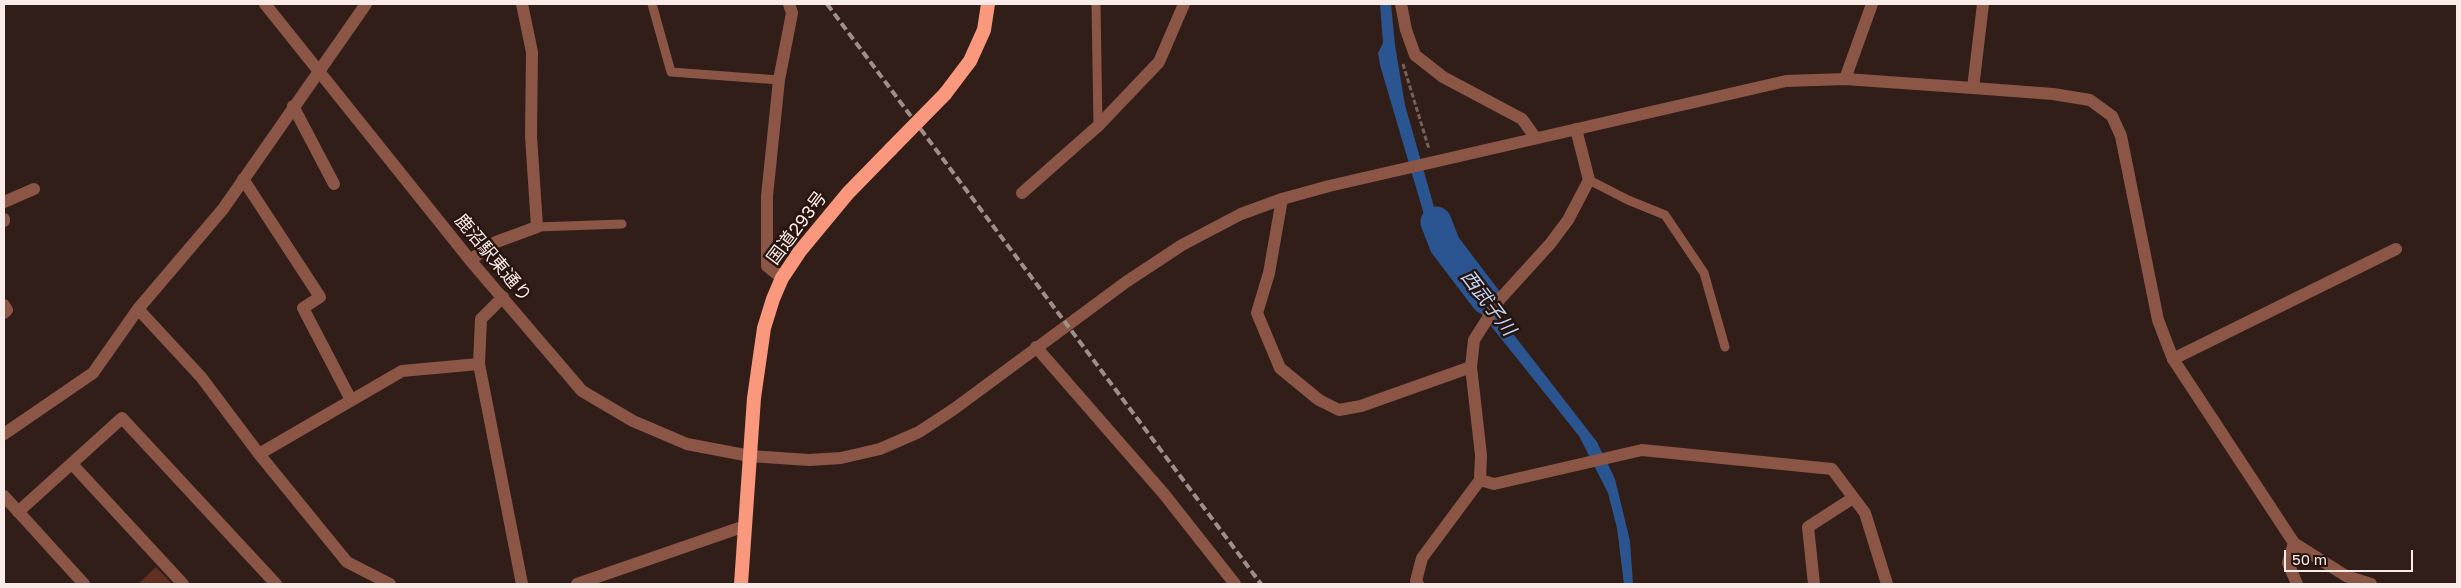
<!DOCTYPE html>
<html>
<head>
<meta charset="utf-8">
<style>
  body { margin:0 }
  #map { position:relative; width:2461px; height:588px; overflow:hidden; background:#311e18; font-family:"Golos Text",sans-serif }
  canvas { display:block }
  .frame { position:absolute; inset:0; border:5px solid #f9ebe7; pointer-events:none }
  .scale { position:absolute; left:2284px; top:550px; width:129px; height:22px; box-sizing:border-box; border:2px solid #f9ebe7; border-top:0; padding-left:6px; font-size:15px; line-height:18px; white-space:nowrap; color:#f9ebe7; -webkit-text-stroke:4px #27140f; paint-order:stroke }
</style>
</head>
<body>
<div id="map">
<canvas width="2461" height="588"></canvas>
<div class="frame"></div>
<div class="scale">50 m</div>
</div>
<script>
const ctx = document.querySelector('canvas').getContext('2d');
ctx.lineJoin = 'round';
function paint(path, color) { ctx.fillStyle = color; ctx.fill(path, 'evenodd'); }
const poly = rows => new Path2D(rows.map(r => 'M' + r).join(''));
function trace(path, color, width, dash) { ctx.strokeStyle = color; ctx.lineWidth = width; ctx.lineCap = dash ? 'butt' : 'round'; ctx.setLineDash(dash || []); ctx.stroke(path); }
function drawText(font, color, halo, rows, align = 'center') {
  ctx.font = font + ' "Golos Text","Noto Sans JP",sans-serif'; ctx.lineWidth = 5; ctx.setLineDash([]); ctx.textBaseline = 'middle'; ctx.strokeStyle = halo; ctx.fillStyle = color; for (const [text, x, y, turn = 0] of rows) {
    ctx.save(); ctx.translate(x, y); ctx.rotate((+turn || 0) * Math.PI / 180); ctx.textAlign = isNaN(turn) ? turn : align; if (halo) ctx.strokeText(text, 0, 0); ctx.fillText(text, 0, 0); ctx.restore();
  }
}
paint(poly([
  [156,567,172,584,138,584]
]), '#603023');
paint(poly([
  [1380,4,1391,4,1395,45,1405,105,1436,214,1455,259,1597,442,1615,479,1630,541,1633,584,1624,584,1617,528,1608,493,1579,436,1467,296,1428,228,1380,65,1378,53,1383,43]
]), '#2b5591');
trace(poly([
  [1436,222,1445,245,1486,299]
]), '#2b5591', 31);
trace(poly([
  [1403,64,1429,149]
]), '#72615c', 3, [5, 2.5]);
trace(poly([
  [652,4,671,72,779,80],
  [1096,4,1098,126],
  [1589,180,1628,200,1665,215,1704,273,1725,347],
  [537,227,622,224]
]), '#8c5647', 9);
trace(poly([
  [1401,4,1406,30,1415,55,1443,77,1522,119,1535,137],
  [1845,79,1872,4],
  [1973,88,1983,4],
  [293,106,334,184],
  [243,179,320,297,303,308,351,400],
  [1022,193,1098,126,1159,62,1184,4],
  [1282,199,1269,273,1257,313,1280,368,1319,400,1339,410,1361,406,1471,367],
  [4,202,34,189],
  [4,219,4,221],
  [470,260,496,242,537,227,531,136,532,52,522,4],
  [782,278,767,266,767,196,779,80,792,13,789,4],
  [503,297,481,319,479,364,522,584],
  [4,305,7,310,4,313],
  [138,309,201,377,259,454,347,562,390,584],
  [2173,359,2396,249],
  [4,434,93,373,138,309,223,209,366,4],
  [259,454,402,371,479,364],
  [72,464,183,584],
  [1480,480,1481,455,1471,367,1474,340,1500,299,1550,244,1568,220,1589,180,1576,129],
  [4,496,84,584],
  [18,512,122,418,276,584],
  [2294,543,2288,563,2297,584],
  [577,584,745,526],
  [1418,584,1416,581,1422,558,1480,480,1494,484,1642,450,1832,469,1865,513,1887,584],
  [1814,584,1808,527,1853,498]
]), '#8c5647', 12);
trace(poly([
  [265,4,470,260,582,391,633,421,687,444,750,456,809,460,841,458,880,449,919,432,954,409,1126,282,1182,245,1241,214,1282,199,1329,186,1786,81,1845,79,1973,88,2053,94,2090,100,2112,116,2121,136,2158,320,2173,359,2294,543,2346,576,2371,584],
  [1036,347,1164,494,1235,584]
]), '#8c5647', 12);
trace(poly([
  [945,94,970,61,984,30,988,4],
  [741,584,754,398,764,328,773,299,782,278,800,251,848,193,891,149]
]), '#fa987e', 14);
trace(poly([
  [827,4,1261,584]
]), '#9f8f8a', 4, [8, 4]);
trace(poly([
  [891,149,945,94]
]), '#fa987e', 14);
drawText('18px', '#f9ebe7', '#27140f', [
  ["国道293号",797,228,-53],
  ["鹿沼駅東通り",493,258,50]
]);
drawText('italic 19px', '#bed6fa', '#27140f', [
  ["西武子川",1488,303,53]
]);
</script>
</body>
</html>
